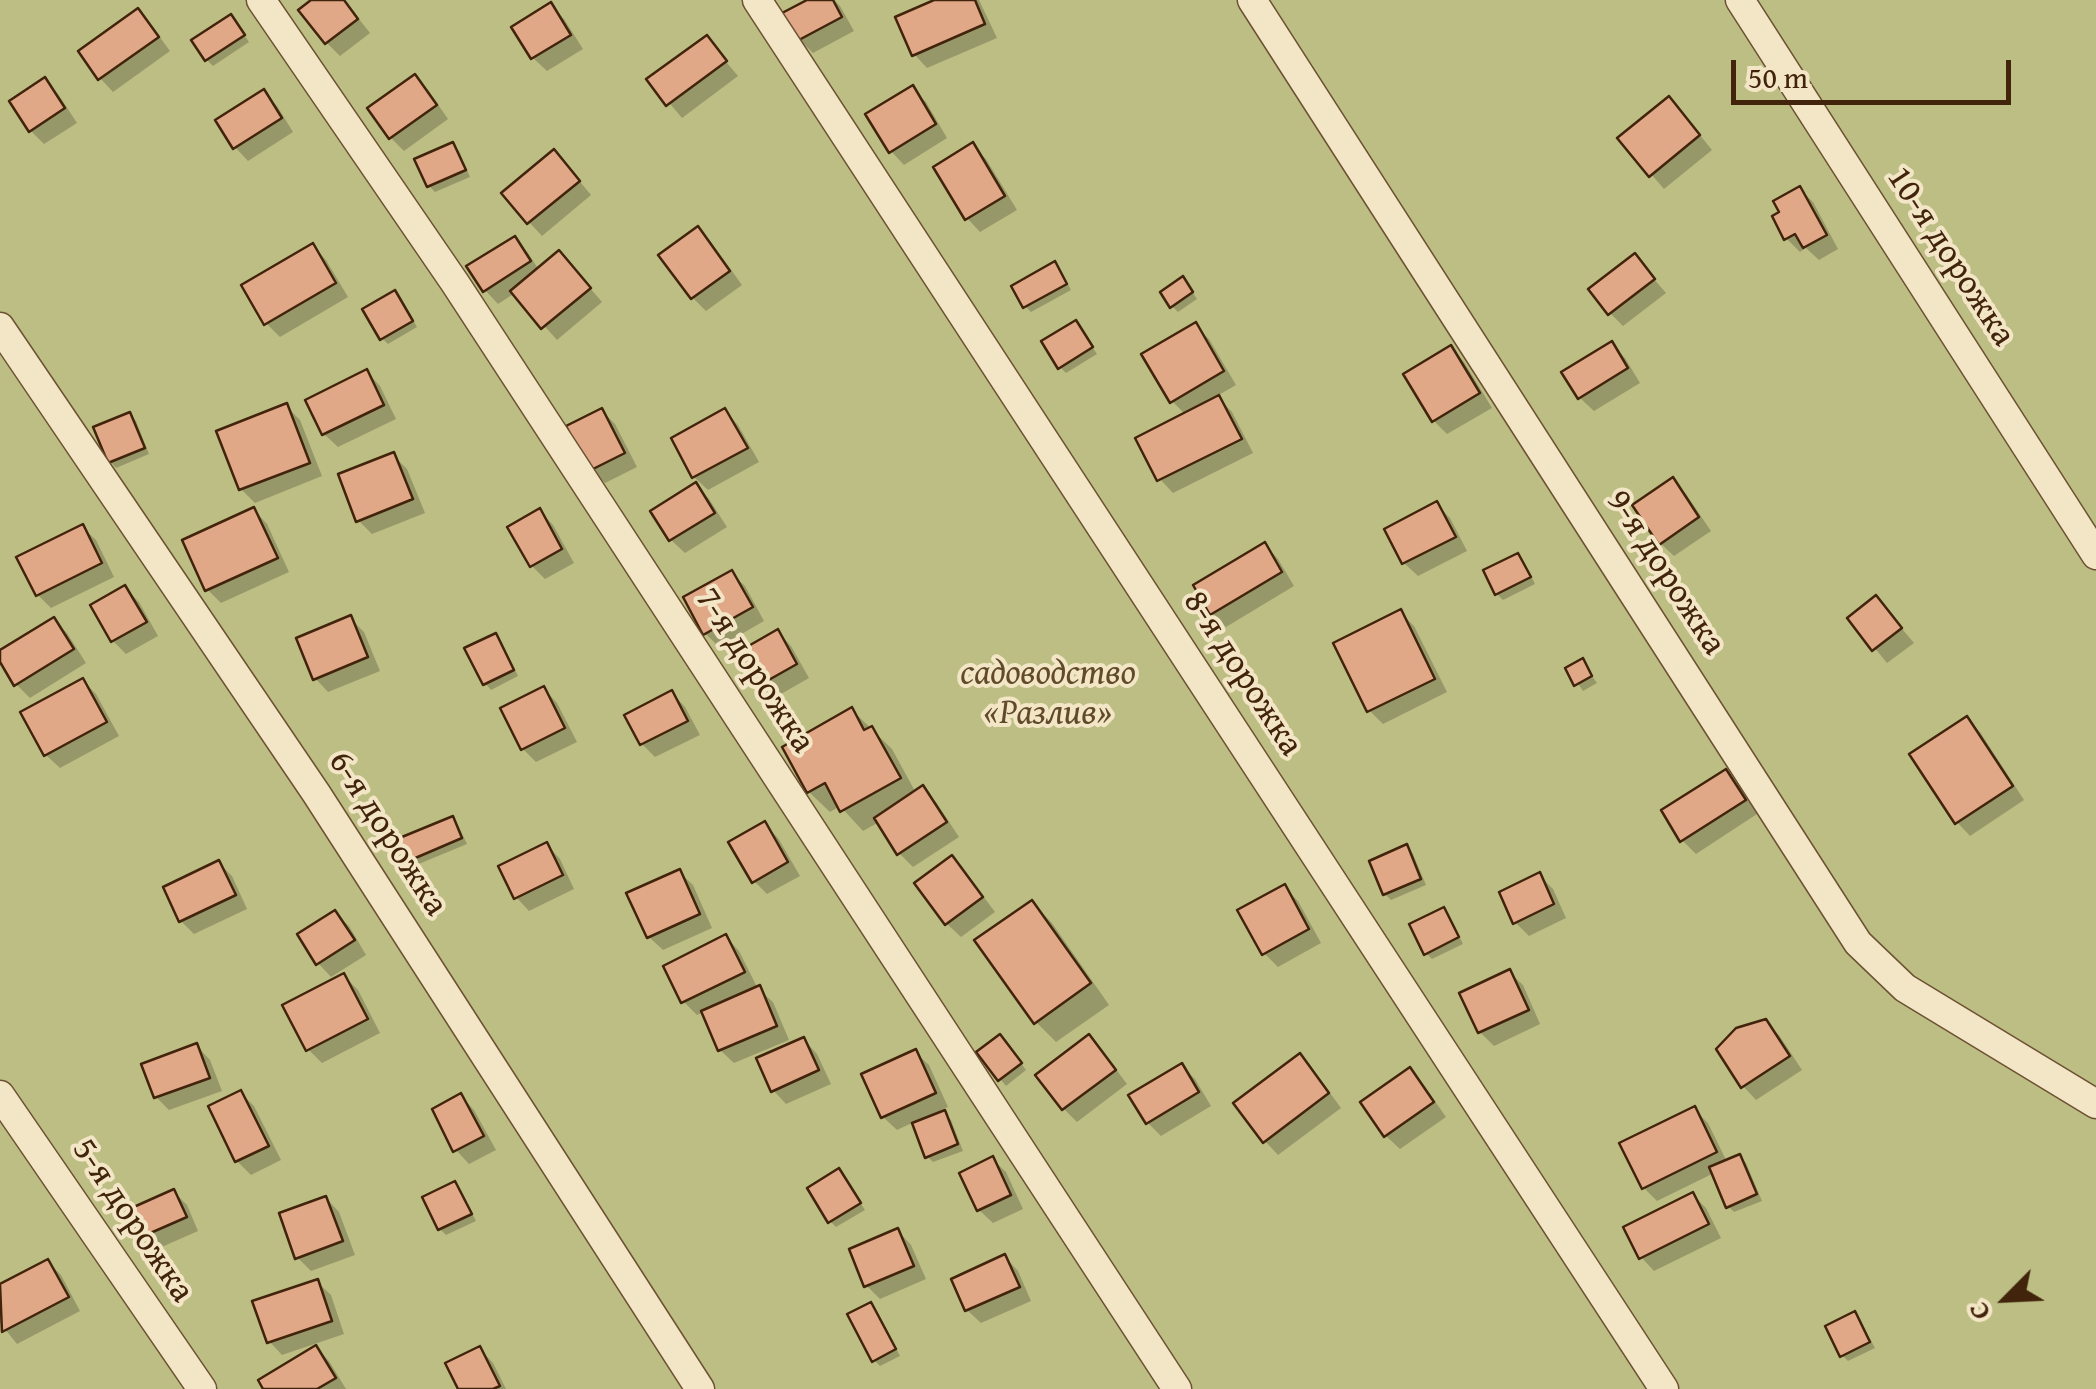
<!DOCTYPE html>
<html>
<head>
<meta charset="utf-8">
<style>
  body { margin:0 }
  #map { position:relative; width:2096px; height:1389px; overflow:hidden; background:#edd9a8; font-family:"Gentium Book Plus",serif }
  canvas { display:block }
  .north { position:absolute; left:1956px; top:1249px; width:100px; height:100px; -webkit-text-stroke:8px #f3e6c6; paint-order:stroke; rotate:246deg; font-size:28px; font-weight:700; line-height:40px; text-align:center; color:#41240b }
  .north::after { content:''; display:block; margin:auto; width:35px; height:45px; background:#41240b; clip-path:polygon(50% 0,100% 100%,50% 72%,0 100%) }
  .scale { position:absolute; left:1731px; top:60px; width:280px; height:45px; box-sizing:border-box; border:5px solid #41240b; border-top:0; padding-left:12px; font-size:30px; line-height:35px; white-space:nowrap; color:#41240b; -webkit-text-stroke:8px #f3e6c6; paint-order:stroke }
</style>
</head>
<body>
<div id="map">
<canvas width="2096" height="1389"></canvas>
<div class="north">С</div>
<div class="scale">50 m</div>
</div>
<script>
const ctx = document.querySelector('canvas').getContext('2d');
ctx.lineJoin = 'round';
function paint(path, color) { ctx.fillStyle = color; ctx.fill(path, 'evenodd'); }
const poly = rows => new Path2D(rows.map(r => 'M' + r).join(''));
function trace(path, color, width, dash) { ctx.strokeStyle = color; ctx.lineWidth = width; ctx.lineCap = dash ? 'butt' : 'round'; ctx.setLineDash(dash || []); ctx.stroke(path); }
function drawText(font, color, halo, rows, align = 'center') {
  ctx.font = font + ' "Gentium Book Plus",serif'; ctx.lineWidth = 8; ctx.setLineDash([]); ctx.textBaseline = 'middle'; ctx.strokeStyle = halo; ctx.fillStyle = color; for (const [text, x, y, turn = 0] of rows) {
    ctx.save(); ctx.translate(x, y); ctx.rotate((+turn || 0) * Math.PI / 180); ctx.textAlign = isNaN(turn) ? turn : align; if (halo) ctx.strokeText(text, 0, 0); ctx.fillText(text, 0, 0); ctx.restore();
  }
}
paint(poly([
  [0,0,2096,0,2096,1389,0,1389]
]), '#bdbe84');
paint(poly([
  [315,0,344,0,370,33,340,56,327,43],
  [812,0,834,0,840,6,854,31,813,53,799,39],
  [940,0,979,0,997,38,927,68,914,54],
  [551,6,564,19,583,49,547,71,533,58,515,28],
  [138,11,151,25,170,51,113,92,100,78],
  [236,23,249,42,213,66,207,60],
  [706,38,738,76,682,118,650,80],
  [415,77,428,90,448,119,404,151,391,138,370,109],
  [44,81,58,94,77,123,44,144,31,131,12,102],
  [912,89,926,102,947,138,904,165,891,151],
  [263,92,277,106,293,132,248,161,235,147],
  [1682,113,1712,150,1664,189,1620,138],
  [453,145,459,151,470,177,435,192,429,186],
  [973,146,986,159,1017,210,980,232,967,218],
  [567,166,591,195,542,236,529,222],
  [1800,189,1813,202,1838,249,1819,260,1806,248,1800,252,1786,238,1783,213],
  [698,229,711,242,742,285,706,311,693,298],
  [515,239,528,253,539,270,572,267,602,302,557,340,515,293,498,304,485,290],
  [313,246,326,260,348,297,280,337,266,323],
  [1635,257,1666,293,1623,326,1610,313],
  [1055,265,1061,271,1071,290,1031,312,1025,306],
  [1188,285,1197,299,1178,312,1172,306],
  [395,293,401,299,417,327,388,344,382,338],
  [1076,323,1097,354,1066,373,1060,367],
  [1195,326,1209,339,1236,385,1217,396,1232,412,1253,453,1173,493,1160,479,1186,415,1172,401],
  [1611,344,1625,358,1640,383,1594,411,1580,398],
  [1451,348,1464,362,1492,408,1447,434,1434,421],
  [367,372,380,386,396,419,338,447,324,434],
  [286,406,300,420,322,476,255,503,241,489],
  [602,411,615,424,637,467,605,483,591,470],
  [725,411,738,425,759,462,708,490,694,477,674,439],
  [130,415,136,421,149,454,116,468,110,461],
  [393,455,407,469,425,513,372,534,358,520],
  [1673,481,1686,494,1711,531,1674,556,1660,543],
  [696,485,709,499,727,527,685,553,671,540,653,512],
  [1437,505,1450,518,1467,551,1418,576,1404,563],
  [254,510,267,524,289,572,221,603,207,589],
  [540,511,553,525,574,563,545,579,532,566],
  [82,527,96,540,114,577,51,608,38,595],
  [1265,545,1278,559,1294,586,1226,627,1212,613],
  [1518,556,1524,562,1535,584,1503,600,1497,594],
  [731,573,745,586,764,621,719,647,705,633],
  [125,588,139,602,158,636,126,654,113,641],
  [1876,598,1914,643,1887,663,1850,618],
  [1400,612,1414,626,1447,692,1383,724,1369,710],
  [350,618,364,632,380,671,328,692,315,678],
  [53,620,67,633,86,663,30,698,16,684,0,658,0,653],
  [778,632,791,646,809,678,774,698,760,685],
  [495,636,501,642,518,676,491,690,485,683],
  [1582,662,1597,683,1583,691,1568,669],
  [83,681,96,694,119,736,60,768,46,755,23,713],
  [544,689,557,703,577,742,536,762,523,749],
  [672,693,685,707,700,735,655,757,642,744],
  [852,710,892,749,916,793,923,789,936,802,959,837,913,867,899,853,879,822,863,831,840,806,830,812,809,792],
  [1967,719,1980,732,2024,800,1970,836,1957,822],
  [1725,772,1739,785,1757,814,1696,854,1682,840],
  [452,819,458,825,467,844,414,866,408,860],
  [764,824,778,838,800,876,767,894,754,881],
  [547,845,560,859,574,889,529,911,516,897],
  [1407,847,1413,854,1426,885,1391,900,1385,894],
  [952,858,965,872,995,912,961,937,947,924,918,884],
  [219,863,232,876,247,909,194,934,181,921],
  [679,872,693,885,712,928,663,950,649,937],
  [1539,875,1553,889,1566,918,1529,936,1515,922],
  [1284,887,1298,901,1321,943,1278,967,1264,953],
  [1032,903,1052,923,1109,1005,1056,1042,1036,1022],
  [1443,910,1449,916,1463,944,1432,959,1426,953],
  [335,913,349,926,366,955,331,977,318,963],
  [726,937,739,951,758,989,773,1002,789,1040,734,1063,720,1050,704,1012,697,1015,684,1002],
  [1509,972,1523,985,1540,1024,1494,1046,1480,1032,1462,994],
  [344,976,358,990,380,1033,322,1063,308,1049],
  [1765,1022,1779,1035,1802,1070,1756,1100,1743,1086],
  [1089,1037,1102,1051,1127,1084,1077,1122,1063,1108],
  [804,1040,817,1054,831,1084,786,1104,773,1090],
  [1006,1043,1026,1070,1006,1086,979,1053],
  [197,1046,210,1060,222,1091,169,1110,156,1097],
  [915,1052,929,1065,948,1107,941,1110,951,1120,963,1151,933,1162,927,1156,914,1122,897,1130,883,1117],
  [1300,1057,1313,1070,1341,1108,1278,1155,1265,1141],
  [1182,1066,1195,1079,1211,1106,1161,1136,1148,1123],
  [1409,1070,1423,1084,1446,1117,1400,1149,1386,1136,1363,1102],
  [241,1093,254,1106,281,1160,251,1175,237,1161,211,1107],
  [461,1096,474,1110,496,1150,469,1164,456,1150],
  [1694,1109,1708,1123,1727,1162,1740,1157,1746,1163,1762,1201,1734,1212,1728,1206,1714,1173,1657,1201,1644,1188],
  [992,1159,1006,1172,1023,1209,993,1223,979,1210],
  [839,1171,865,1210,836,1227,830,1221],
  [454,1184,460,1190,476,1221,446,1235,440,1229],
  [174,1192,187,1205,198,1231,155,1250,141,1237],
  [1693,1195,1706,1208,1721,1238,1654,1271,1641,1257],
  [326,1198,339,1212,355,1255,311,1271,298,1258],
  [898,1231,911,1245,926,1279,880,1299,866,1285],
  [1005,1257,1018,1271,1031,1301,981,1323,967,1310],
  [48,1262,61,1275,80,1311,17,1344,0,1323,0,1287],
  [317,1282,331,1295,344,1334,282,1355,269,1341],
  [870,1305,877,1311,900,1356,880,1366,874,1360],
  [1854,1314,1860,1320,1875,1348,1848,1361,1842,1355],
  [316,1348,329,1361,346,1389,266,1389],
  [480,1349,493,1363,506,1389,461,1389]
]), '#0003');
const building = poly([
  [311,0,344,0,358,19,325,44,298,10,311,0],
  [807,0,833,0,842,17,797,41,782,13,807,0],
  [934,0,975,0,985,24,912,56,895,17,934,0],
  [551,2,571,35,531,59,511,27,551,2],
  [138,8,159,37,98,80,78,51,138,8],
  [231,14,245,35,205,61,191,40,231,14],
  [707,35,727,61,666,106,646,79,707,35],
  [415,74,437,105,389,139,367,108,415,74],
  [45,77,65,108,29,132,9,101,45,77],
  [913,85,936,124,889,153,865,114,913,85],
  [264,89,282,118,233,149,215,120,264,89],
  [1669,96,1700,135,1649,177,1617,138,1669,96],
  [453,142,466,170,427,187,414,159,453,142],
  [973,142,1005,196,965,220,933,167,973,142],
  [554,149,580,181,527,224,501,193,554,149],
  [1800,186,1827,235,1803,248,1795,234,1784,240,1772,216,1779,212,1773,201,1800,186],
  [698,226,730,271,691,299,658,255,698,226],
  [515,236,531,261,483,292,466,266,515,236],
  [313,243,336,283,264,325,241,285,313,243],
  [559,250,591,288,541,329,510,291,559,250],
  [1635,253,1655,279,1608,315,1588,289,1635,253],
  [1055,261,1067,284,1023,308,1011,286,1055,261],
  [1183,276,1193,292,1170,308,1160,292,1183,276],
  [395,290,413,321,380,340,362,309,395,290],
  [1076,320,1093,347,1058,369,1041,341,1076,320],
  [1196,322,1224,371,1170,403,1141,354,1196,322],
  [1612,341,1628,368,1578,399,1561,372,1612,341],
  [1451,345,1480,393,1432,422,1403,374,1451,345],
  [367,369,384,405,322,435,305,400,367,369],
  [1219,395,1242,439,1157,481,1135,438,1219,395],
  [287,403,310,463,239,490,216,431,287,403],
  [602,408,625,453,589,471,566,426,602,408],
  [725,408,748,448,692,478,671,438,725,408],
  [130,412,145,448,108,463,93,427,130,412],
  [394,452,413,499,356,522,338,474,394,452],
  [1673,477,1699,517,1659,545,1632,505,1673,477],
  [696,482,715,513,669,541,650,511,696,482],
  [1437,501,1456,537,1402,564,1384,529,1437,501],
  [254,507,278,558,205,591,182,540,254,507],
  [540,508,562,549,530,567,507,527,540,508],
  [83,524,102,563,36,596,16,557,83,524],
  [1265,542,1282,572,1210,615,1193,585,1265,542],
  [1518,553,1531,577,1495,595,1483,570,1518,553],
  [732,570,753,607,703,635,683,597,732,570],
  [125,585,147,622,111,642,90,605,125,585],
  [1876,595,1902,628,1872,651,1847,618,1876,595],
  [1401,609,1435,679,1367,712,1333,643,1401,609],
  [351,615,368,657,313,680,296,638,351,615],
  [54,617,74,649,14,686,0,662,0,650,54,617],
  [778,629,797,664,758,686,738,652,778,629],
  [496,633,514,670,483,685,464,648,496,633],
  [1583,658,1592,676,1574,686,1565,668,1583,658],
  [83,678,107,722,44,756,20,712,83,678],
  [544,686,565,728,521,750,500,708,544,686],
  [672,690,688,721,640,745,624,715,672,690],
  [852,707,864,730,872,726,901,778,840,812,825,783,807,793,782,747,852,707],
  [1967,716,2013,786,1955,824,1909,754,1967,716],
  [1726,769,1746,800,1680,842,1661,810,1726,769],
  [923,785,947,822,897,855,874,818,923,785],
  [453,816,462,838,406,862,397,839,453,816],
  [765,821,788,862,752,883,728,842,765,821],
  [547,842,563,875,514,899,498,866,547,842],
  [1407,844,1421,879,1383,895,1369,861,1407,844],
  [952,855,983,897,945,925,914,883,952,855],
  [219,860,236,895,179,922,163,887,219,860],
  [680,869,700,914,647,938,626,893,680,869],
  [1540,872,1554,904,1513,924,1499,892,1540,872],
  [1285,884,1309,929,1262,955,1237,910,1285,884],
  [1032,900,1091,983,1034,1024,974,940,1032,900],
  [1444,907,1459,937,1424,955,1409,924,1444,907],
  [335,910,355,940,316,965,297,934,335,910],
  [726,934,745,972,681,1003,663,966,726,934],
  [1510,969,1529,1010,1478,1033,1459,993,1510,969],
  [344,973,368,1019,306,1051,282,1005,344,973],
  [760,985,777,1026,718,1051,701,1011,760,985],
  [1766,1019,1790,1056,1741,1088,1716,1049,1736,1028,1766,1019],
  [1000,1034,1022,1063,998,1081,976,1052,1000,1034],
  [1089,1034,1116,1070,1062,1110,1035,1075,1089,1034],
  [804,1037,819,1070,771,1092,756,1058,804,1037],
  [197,1043,210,1078,154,1098,141,1064,197,1043],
  [916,1049,936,1093,881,1118,861,1074,916,1049],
  [1300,1053,1329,1093,1263,1143,1233,1103,1300,1053],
  [1182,1063,1199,1092,1146,1124,1128,1095,1182,1063],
  [1410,1067,1434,1102,1384,1137,1360,1102,1410,1067],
  [241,1090,269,1146,235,1162,208,1106,241,1090],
  [461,1093,484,1136,453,1152,432,1109,461,1093],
  [1695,1106,1717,1152,1642,1189,1619,1143,1695,1106],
  [945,1110,958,1144,925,1158,912,1123,945,1110],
  [1740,1154,1757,1194,1726,1208,1709,1167,1740,1154],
  [993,1156,1011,1195,977,1211,959,1173,993,1156],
  [839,1168,861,1203,828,1223,807,1188,839,1168],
  [455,1181,472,1214,438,1230,422,1197,455,1181],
  [174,1189,187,1217,139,1238,127,1210,174,1189],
  [1693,1192,1709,1224,1639,1259,1623,1227,1693,1192],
  [326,1196,343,1241,295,1259,279,1213,326,1196],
  [898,1228,914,1266,864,1287,849,1249,898,1228],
  [1005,1254,1020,1287,965,1311,951,1279,1005,1254],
  [48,1259,69,1297,2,1332,0,1284,48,1259],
  [318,1279,332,1321,267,1343,252,1301,318,1279],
  [871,1302,896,1349,872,1362,847,1314,871,1302],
  [1855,1311,1870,1342,1840,1357,1825,1326,1855,1311],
  [316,1345,336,1378,317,1389,263,1389,258,1380,316,1345],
  [480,1346,500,1386,493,1389,458,1389,445,1363,480,1346]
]);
paint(building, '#e1a887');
trace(building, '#41240b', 2.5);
const minor = poly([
  [261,0,455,283,1177,1389],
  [757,0,1664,1389],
  [1252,0,1858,943,1905,988,2096,1104],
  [1740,0,2096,555],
  [0,327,316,793,700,1389],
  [0,1095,202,1389]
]);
trace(minor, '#6c5132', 31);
trace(minor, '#f3e6c6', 28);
drawText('35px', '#41240b', '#f3e6c6', [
  ["10-я дорожка",1950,257,57],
  ["9-я дорожка",1665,573,57],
  ["7-я дорожка",754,671,57],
  ["8-я дорожка",1242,674,57],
  ["6-я дорожка",387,834,57],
  ["5-я дорожка",132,1221,56]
]);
drawText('italic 35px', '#604a29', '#f3e6c6', [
  ["садоводство",1048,674],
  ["«Разлив»",1048,714]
]);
</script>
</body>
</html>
